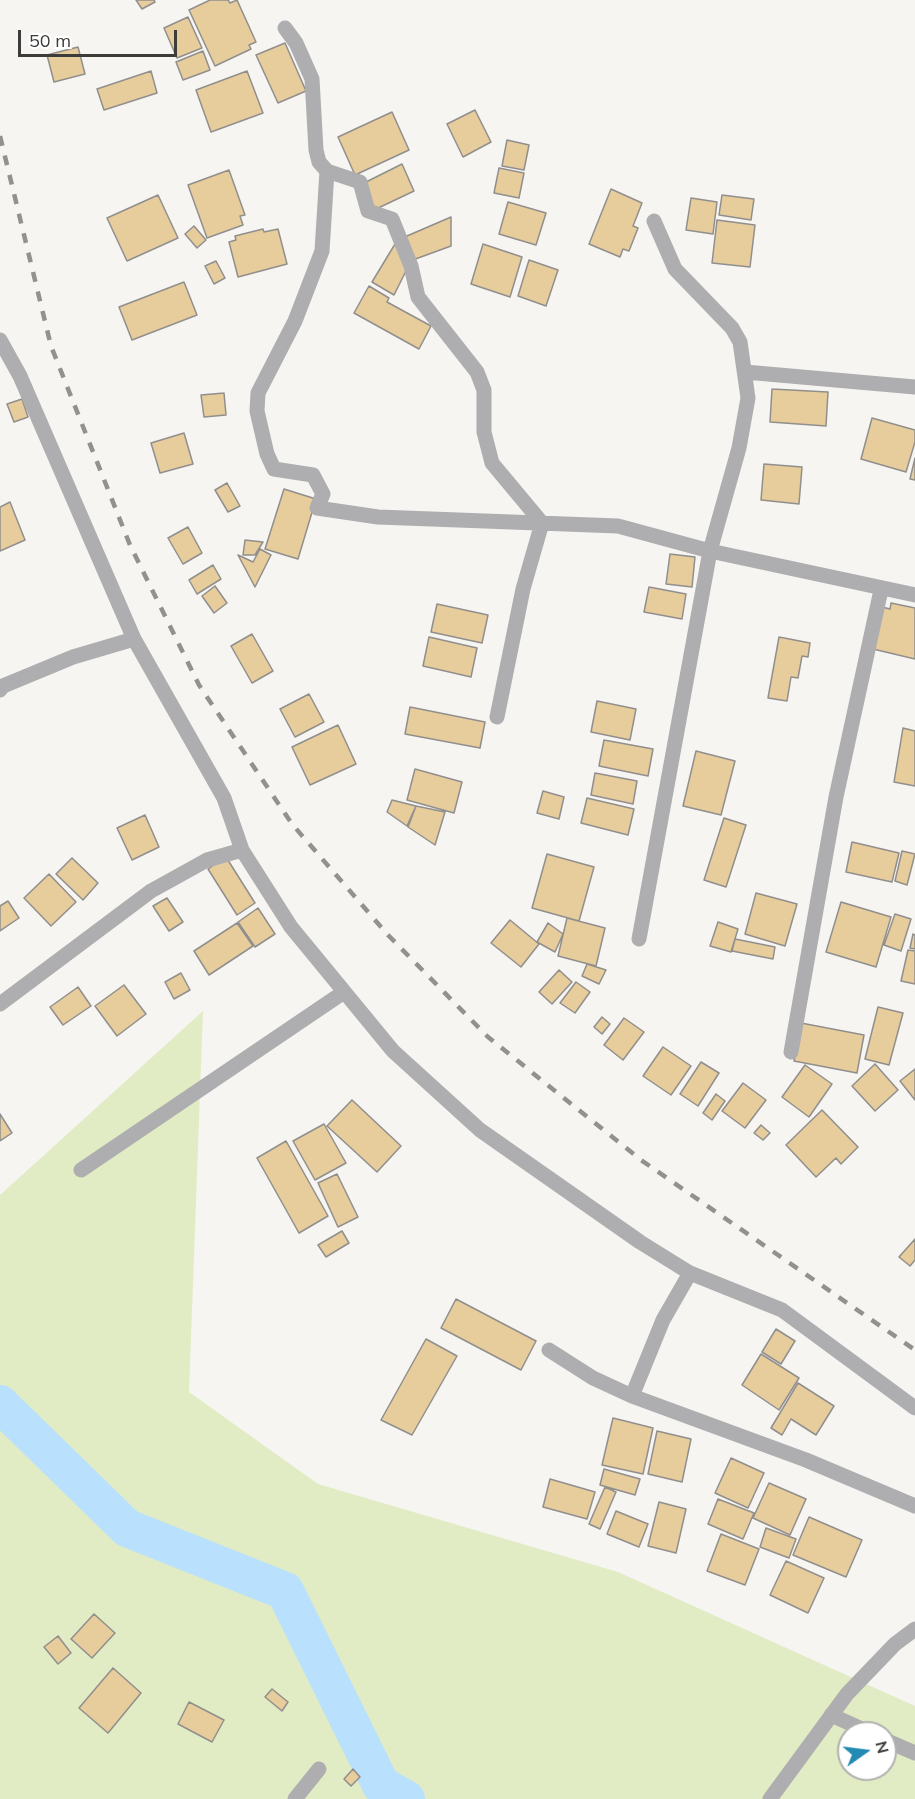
<!DOCTYPE html>
<html>
<head>
<meta charset="utf-8">
<style>
  body { margin:0 }
  #map { position:relative; width:915px; height:1799px; overflow:hidden; background:#f6f5f2; font-family:Mulish,sans-serif }
  canvas { display:block }
  .north { position:absolute; left:837px; top:1721px; width:60px; height:60px; box-sizing:border-box; background:#fff; border:2px solid #b1b1b1; border-radius:50%; rotate:76deg; font-size:16px; font-weight:700; line-height:24px; text-align:center; color:#3c3c3b }
  .north::after { content:''; display:block; margin:auto; width:21px; height:27px; background:#238ab3; clip-path:polygon(50% 0,100% 100%,50% 72%,0 100%) }
  .scale { position:absolute; left:18px; top:30px; width:159px; height:27px; box-sizing:border-box; border:3px solid #3c3c3b; border-top:0; padding-left:8px; font-size:18px; line-height:21px; white-space:nowrap; color:#3c3c3b; -webkit-text-stroke:4px #fff; paint-order:stroke }
</style>
</head>
<body>
<div id="map">
<canvas width="915" height="1799"></canvas>
<div class="north">N</div>
<div class="scale">50 m</div>
</div>
<script>
const ctx = document.querySelector('canvas').getContext('2d');
ctx.lineJoin = 'round';
function paint(path, color) { ctx.fillStyle = color; ctx.fill(path, 'evenodd'); }
const poly = rows => new Path2D(rows.map(r => 'M' + r).join(''));
function trace(path, color, width, dash) { ctx.strokeStyle = color; ctx.lineWidth = width; ctx.lineCap = dash ? 'butt' : 'round'; ctx.setLineDash(dash || []); ctx.stroke(path); }
paint(poly([
  [203,1011,189,1392,318,1484,618,1572,915,1706,915,1799,0,1799,0,1195],
  [849,1733,885,1733,885,1769,849,1769]
]), '#e1ecc4');
trace(poly([
  [0,1404,127,1528,285,1591,381,1785,406,1799]
]), '#b9e0fc', 38);
const building = poly([
  [136,0,154,0,155,2,142,9,136,0],
  [210,0,228,0,230,3,237,0,256,42,249,45,251,49,215,66,189,10,210,0],
  [188,17,202,48,177,58,164,28,188,17],
  [285,43,306,91,278,103,256,55,285,43],
  [78,47,85,74,54,82,47,55,78,47],
  [203,51,210,70,183,80,176,62,203,51],
  [151,71,157,93,104,110,97,89,151,71],
  [247,71,263,113,211,132,196,90,247,71],
  [475,110,491,142,463,157,447,124,475,110],
  [392,112,409,150,355,175,338,137,392,112],
  [507,140,529,145,524,170,502,166,507,140],
  [402,164,414,191,374,210,362,184,402,164],
  [499,168,524,173,519,198,494,193,499,168],
  [229,170,245,215,240,216,243,225,207,238,188,185,229,170],
  [611,189,642,203,633,226,638,228,629,251,623,249,620,257,589,244,611,189],
  [158,195,178,238,127,261,107,218,158,195],
  [722,195,754,199,751,220,719,215,722,195],
  [691,198,717,202,713,234,686,230,691,198],
  [508,202,546,213,536,245,499,234,508,202],
  [451,217,451,246,410,261,400,239,451,217],
  [717,220,755,225,750,267,712,263,717,220],
  [194,226,206,240,197,248,185,234,194,226],
  [263,229,264,232,278,229,287,264,238,277,229,242,236,240,235,236,263,229],
  [395,244,410,263,394,295,372,282,395,244],
  [483,244,522,257,510,297,471,284,483,244],
  [529,260,558,270,546,306,518,296,529,260],
  [216,261,225,278,214,284,205,266,216,261],
  [184,282,197,315,132,340,119,307,184,282],
  [369,286,389,298,387,302,431,326,419,349,354,313,369,286],
  [772,389,828,392,826,426,770,422,772,389],
  [224,393,226,415,204,417,201,395,224,393],
  [22,399,28,417,14,422,7,404,22,399],
  [872,418,915,430,915,442,906,472,861,459,872,418],
  [184,433,193,464,160,473,151,443,184,433],
  [915,458,915,480,910,479,915,458],
  [764,464,802,467,799,504,761,500,764,464],
  [227,483,240,506,228,512,215,490,227,483],
  [284,489,316,499,298,559,265,549,284,489],
  [10,502,25,540,0,551,0,507,10,502],
  [188,527,202,553,183,564,168,538,188,527],
  [245,540,263,542,255,555,243,555,245,540],
  [260,549,271,555,255,587,238,555,253,562,260,549],
  [670,554,695,557,692,587,666,584,670,554],
  [213,565,221,579,197,594,189,580,213,565],
  [215,586,227,603,214,613,202,596,215,586],
  [649,587,686,594,682,619,644,612,649,587],
  [891,603,915,608,915,659,873,649,882,607,890,609,891,603],
  [437,604,488,615,482,643,431,632,437,604],
  [252,634,273,671,252,683,231,646,252,634],
  [429,637,477,648,471,677,423,666,429,637],
  [779,637,810,643,808,657,802,656,798,678,791,677,787,701,768,698,779,637],
  [309,694,324,722,295,737,280,709,309,694],
  [597,701,636,709,630,740,591,732,597,701],
  [410,707,485,722,480,748,405,734,410,707],
  [338,725,356,764,310,785,292,747,338,725],
  [903,728,915,731,915,786,894,782,903,728],
  [604,740,653,749,648,776,599,766,604,740],
  [696,751,735,761,721,815,683,806,696,751],
  [415,769,462,782,454,813,407,800,415,769],
  [595,773,637,781,633,804,591,795,595,773],
  [543,791,564,797,559,819,537,813,543,791],
  [587,798,634,809,628,835,581,823,587,798],
  [392,800,416,806,407,826,387,812,392,800],
  [416,806,445,812,435,845,408,827,416,806],
  [145,815,159,847,132,860,117,828,145,815],
  [724,818,746,825,726,887,704,880,724,818],
  [852,842,899,853,892,882,846,872,852,842],
  [902,851,915,854,907,885,895,881,902,851],
  [547,854,594,867,579,921,532,908,547,854],
  [226,857,255,903,237,915,208,869,226,857],
  [72,858,98,883,83,900,56,874,72,858],
  [49,874,76,902,51,926,24,898,49,874],
  [756,893,797,904,785,946,745,934,756,893],
  [167,898,183,922,169,931,153,906,167,898],
  [8,901,19,918,0,931,0,906,8,901],
  [841,902,891,917,876,967,826,952,841,902],
  [258,908,275,934,255,947,238,922,258,908],
  [895,914,911,919,901,951,884,945,895,914],
  [567,918,605,928,596,966,558,956,567,918],
  [510,920,539,944,521,967,491,943,510,920],
  [718,922,738,929,731,952,710,946,718,922],
  [237,923,253,946,209,975,194,951,237,923],
  [548,923,563,934,555,952,537,942,548,923],
  [913,934,915,935,915,949,910,948,913,934],
  [735,939,775,947,773,959,732,951,735,939],
  [908,950,915,951,915,984,901,981,908,950],
  [587,964,606,970,599,984,582,976,587,964],
  [559,970,572,982,552,1004,539,992,559,970],
  [181,973,190,990,174,999,165,982,181,973],
  [576,982,590,992,575,1013,560,1003,576,982],
  [124,985,146,1014,117,1036,95,1006,124,985],
  [78,987,91,1006,63,1025,50,1007,78,987],
  [878,1007,903,1013,889,1065,865,1059,878,1007],
  [602,1017,610,1024,602,1034,594,1027,602,1017],
  [624,1018,644,1032,623,1060,604,1045,624,1018],
  [801,1023,864,1035,857,1073,794,1061,801,1023],
  [663,1047,691,1066,671,1095,643,1076,663,1047],
  [701,1062,719,1073,698,1106,680,1094,701,1062],
  [875,1064,898,1090,875,1111,852,1086,875,1064],
  [805,1065,832,1084,809,1117,782,1097,805,1065],
  [915,1069,915,1100,900,1081,915,1069],
  [743,1083,766,1100,745,1128,722,1111,743,1083],
  [716,1094,725,1101,712,1120,703,1113,716,1094],
  [352,1100,401,1146,377,1172,327,1126,352,1100],
  [822,1110,858,1147,841,1164,836,1158,816,1177,786,1145,822,1110],
  [0,1114,12,1133,0,1141,0,1114],
  [324,1124,346,1163,315,1180,293,1141,324,1124],
  [761,1125,770,1133,763,1140,754,1133,761,1125],
  [286,1141,328,1216,299,1233,257,1158,286,1141],
  [337,1174,358,1217,338,1227,318,1183,337,1174],
  [342,1231,349,1243,326,1257,318,1245,342,1231],
  [915,1239,915,1260,910,1266,899,1257,915,1239],
  [456,1299,536,1341,521,1370,441,1328,456,1299],
  [776,1329,795,1341,781,1364,762,1352,776,1329],
  [426,1339,457,1356,412,1435,381,1420,426,1339],
  [761,1354,799,1378,779,1410,742,1385,761,1354],
  [798,1383,834,1406,816,1435,791,1419,782,1435,771,1428,798,1383],
  [613,1418,653,1428,643,1474,602,1465,613,1418],
  [657,1431,691,1439,682,1482,648,1474,657,1431],
  [731,1458,764,1473,748,1508,715,1493,731,1458],
  [604,1469,640,1479,635,1495,600,1485,604,1469],
  [550,1479,595,1492,587,1519,543,1507,550,1479],
  [769,1483,806,1499,790,1535,753,1518,769,1483],
  [605,1487,616,1492,600,1529,589,1524,605,1487],
  [718,1499,754,1513,743,1539,708,1524,718,1499],
  [659,1502,686,1509,676,1553,648,1546,659,1502],
  [616,1511,648,1524,639,1547,607,1534,616,1511],
  [809,1517,862,1540,846,1577,793,1555,809,1517],
  [766,1528,796,1539,789,1558,760,1547,766,1528],
  [721,1534,759,1549,745,1585,707,1571,721,1534],
  [786,1561,824,1578,808,1613,770,1595,786,1561],
  [94,1614,115,1633,92,1658,71,1639,94,1614],
  [58,1636,71,1653,58,1664,44,1647,58,1636],
  [113,1668,141,1693,108,1733,79,1708,113,1668],
  [272,1689,288,1702,282,1711,265,1697,272,1689],
  [189,1702,224,1720,212,1742,178,1724,189,1702],
  [353,1769,360,1777,351,1786,344,1779,353,1769]
]);
paint(building, '#e7cc9c');
trace(building, '#918f8d', 1.5);
trace(poly([
  [285,28,296,43,312,79,316,150,319,162,327,171,360,182,368,211,392,219,411,266,418,297,477,372,484,390,484,432,492,463,542,523,523,589,497,717],
  [327,171,322,251,295,321,258,393,257,411,267,454,274,469,313,475,323,494,317,508,378,517,618,526,710,551,915,595],
  [0,340,20,376,134,639,224,798,242,850,291,927,393,1051,480,1130,640,1242,690,1273,782,1310,915,1408],
  [745,372,915,387],
  [0,690,3,686,73,657,134,639],
  [639,939,710,551,739,448,748,398,740,342,732,328,675,269,654,221],
  [0,1004,151,891,207,860,242,850],
  [791,1052,836,797,881,590],
  [81,1170,344,992],
  [549,1350,593,1378,632,1396,806,1460,915,1506],
  [632,1396,663,1320,690,1273],
  [831,1715,871,1733],
  [885,1740,915,1753],
  [295,1799,319,1769],
  [770,1799,847,1694,895,1644,915,1629]
]), '#aeaeb0', 15);
trace(poly([
  [0,136,51,346,130,545,199,685,292,824,388,935,488,1037,641,1160,915,1350]
]), '#91918f', 4.5, [10, 10]);
</script>
</body>
</html>
